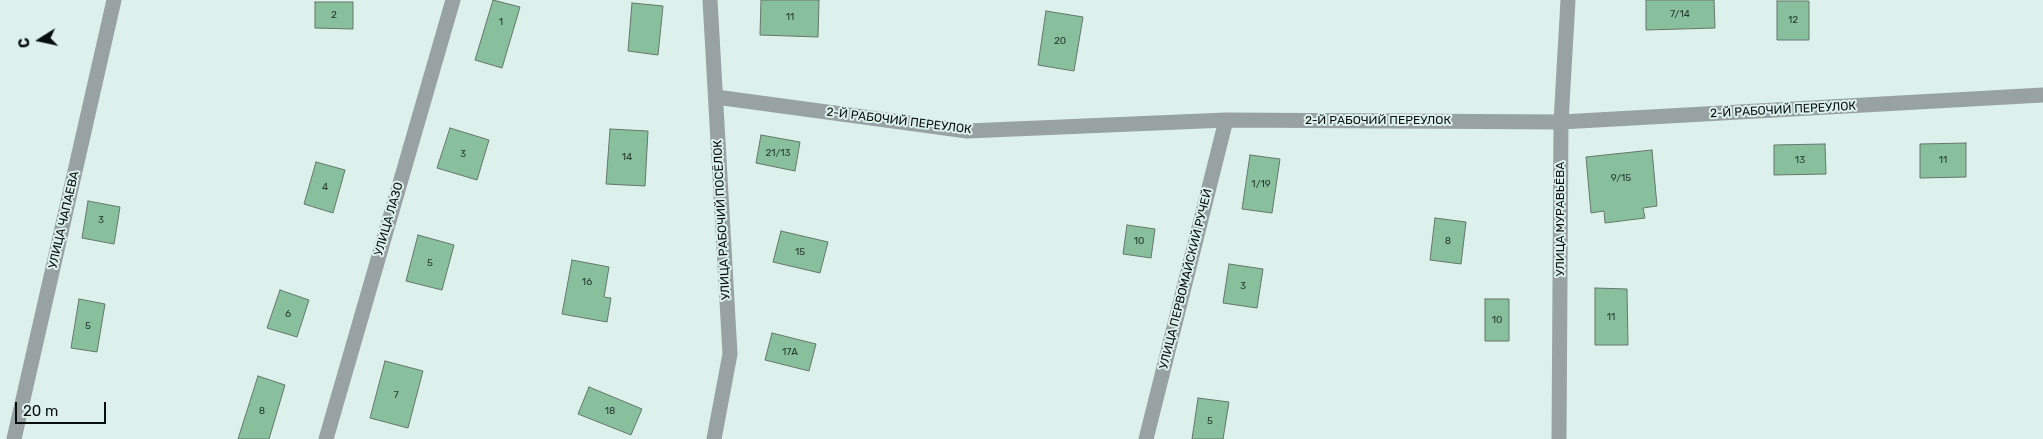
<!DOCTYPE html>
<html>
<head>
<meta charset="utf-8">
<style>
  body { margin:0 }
  #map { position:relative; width:2043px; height:439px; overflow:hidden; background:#dcf1ec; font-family:Rubik,sans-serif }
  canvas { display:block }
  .north { position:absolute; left:15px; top:15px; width:50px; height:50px; -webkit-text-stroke:4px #dcf1ec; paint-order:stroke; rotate:260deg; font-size:14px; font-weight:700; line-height:20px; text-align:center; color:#080f0d }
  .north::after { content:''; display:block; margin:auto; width:18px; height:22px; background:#080f0d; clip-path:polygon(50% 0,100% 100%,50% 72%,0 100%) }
  .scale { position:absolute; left:15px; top:402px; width:91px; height:22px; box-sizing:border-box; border:2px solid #080f0d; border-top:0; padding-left:6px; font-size:15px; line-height:18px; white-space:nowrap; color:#080f0d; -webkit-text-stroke:4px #dcf1ec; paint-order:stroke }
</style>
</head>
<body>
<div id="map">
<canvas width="2043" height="439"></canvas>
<div class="north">С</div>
<div class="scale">20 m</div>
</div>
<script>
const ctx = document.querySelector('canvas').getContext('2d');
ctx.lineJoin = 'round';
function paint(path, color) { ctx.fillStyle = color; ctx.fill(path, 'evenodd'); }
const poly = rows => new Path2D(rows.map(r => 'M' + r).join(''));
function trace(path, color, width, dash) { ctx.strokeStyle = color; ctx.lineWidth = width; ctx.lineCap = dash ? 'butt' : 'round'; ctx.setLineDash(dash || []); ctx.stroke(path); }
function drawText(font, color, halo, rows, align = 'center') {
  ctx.font = font + ' Rubik,sans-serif'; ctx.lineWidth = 4; ctx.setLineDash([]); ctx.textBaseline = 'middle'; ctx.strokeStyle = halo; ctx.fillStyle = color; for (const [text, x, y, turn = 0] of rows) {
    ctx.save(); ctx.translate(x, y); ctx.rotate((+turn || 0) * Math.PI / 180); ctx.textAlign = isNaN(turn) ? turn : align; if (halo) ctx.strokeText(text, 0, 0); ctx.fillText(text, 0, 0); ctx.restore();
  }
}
const building = poly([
  [493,0,520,7,502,68,475,60,493,0],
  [761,0,819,0,818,37,760,35,761,0],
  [1646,0,1714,0,1715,28,1646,30,1646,0],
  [1777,1,1809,1,1809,40,1777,40,1777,1],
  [315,2,353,2,353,29,315,28,315,2],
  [632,3,663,6,658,55,628,51,632,3],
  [1046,11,1083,17,1074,71,1038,65,1046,11],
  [450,128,489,140,477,180,437,168,450,128],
  [610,129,648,131,645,186,606,184,610,129],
  [761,135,800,142,795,171,756,163,761,135],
  [1966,143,1966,177,1920,178,1920,144,1966,143],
  [1825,144,1826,174,1774,175,1774,145,1825,144],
  [1652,150,1657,206,1643,208,1645,218,1605,223,1604,211,1591,213,1586,157,1652,150],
  [1250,155,1280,159,1272,213,1242,209,1250,155],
  [316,162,345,170,333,213,304,204,316,162],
  [88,201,120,207,114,244,82,238,88,201],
  [1435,218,1466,222,1461,264,1430,260,1435,218],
  [1127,225,1155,229,1151,258,1123,254,1127,225],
  [781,231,828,242,820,273,773,262,781,231],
  [418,235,454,245,442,290,406,281,418,235],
  [572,260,609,267,604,297,611,298,607,322,562,314,572,260],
  [1229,264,1263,269,1257,308,1223,303,1229,264],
  [1595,288,1627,289,1628,345,1595,345,1595,288],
  [280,290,309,300,297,337,267,328,280,290],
  [79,299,105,304,97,352,71,348,79,299],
  [1485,299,1509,299,1509,341,1485,341,1485,299],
  [772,333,816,344,809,371,765,360,772,333],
  [385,361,423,371,408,428,370,418,385,361],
  [258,376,285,385,269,439,238,439,258,376],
  [589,387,642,409,631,435,578,414,589,387],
  [1198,398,1229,402,1223,439,1192,439,1198,398]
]);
paint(building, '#88bf9d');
trace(building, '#66766b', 1);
trace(poly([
  [710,0,730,354,714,439],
  [716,97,967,131,1226,120,1561,122,2043,95],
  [14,439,114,0],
  [326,439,453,0],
  [1146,439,1226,120],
  [1559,439,1561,122,1568,0]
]), '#99a2a3', 15);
drawText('10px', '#283b31', null, [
  ["7/14",1680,14],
  ["2",334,15],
  ["11",790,17],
  ["12",1793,20],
  ["1",501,22],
  ["20",1060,41],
  ["21/13",778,153],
  ["3",463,154],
  ["14",627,157],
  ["13",1800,160],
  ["11",1943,160],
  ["9/15",1621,178],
  ["1/19",1261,184],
  ["4",325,187],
  ["3",101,220],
  ["10",1139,241],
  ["8",1448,241],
  ["15",800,252],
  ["5",430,263],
  ["16",587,282],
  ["3",1243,286],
  ["6",288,314],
  ["11",1611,317],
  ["10",1497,320],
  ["5",88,326],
  ["17А",790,352],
  ["7",396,395],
  ["8",262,411],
  ["18",610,411],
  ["5",1210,421]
]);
drawText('12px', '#080f0d', '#dcf1ec', [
  ["2-Й РАБОЧИЙ ПЕРЕУЛОК",1783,110,-3],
  ["2-Й РАБОЧИЙ ПЕРЕУЛОК",899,121,7],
  ["2-Й РАБОЧИЙ ПЕРЕУЛОК",1378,121],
  ["УЛИЦА ЛАЗО",389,219,-74],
  ["УЛИЦА МУРАВЬЁВА",1561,219,-90],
  ["УЛИЦА ЧАПАЕВА",64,220,-77],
  ["УЛИЦА РАБОЧИЙ ПОСЁЛОК",722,220,-93],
  ["УЛИЦА ПЕРВОМАЙСКИЙ РУЧЕЙ",1186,279,-76]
]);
</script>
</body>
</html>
